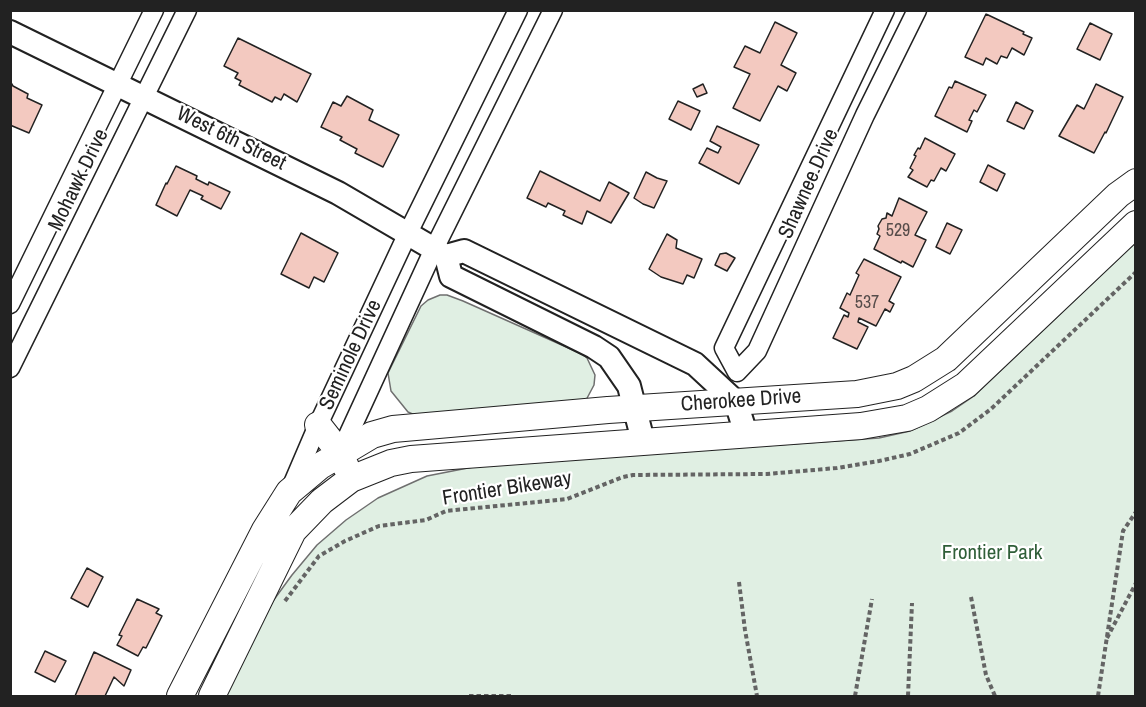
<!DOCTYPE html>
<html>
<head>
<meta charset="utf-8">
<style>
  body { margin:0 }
  #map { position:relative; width:1146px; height:707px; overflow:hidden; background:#fff; font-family:"Archivo Narrow",sans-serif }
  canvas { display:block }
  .frame { position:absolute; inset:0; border:12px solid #222; pointer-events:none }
</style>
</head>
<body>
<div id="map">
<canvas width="1146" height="707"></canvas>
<div class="frame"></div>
</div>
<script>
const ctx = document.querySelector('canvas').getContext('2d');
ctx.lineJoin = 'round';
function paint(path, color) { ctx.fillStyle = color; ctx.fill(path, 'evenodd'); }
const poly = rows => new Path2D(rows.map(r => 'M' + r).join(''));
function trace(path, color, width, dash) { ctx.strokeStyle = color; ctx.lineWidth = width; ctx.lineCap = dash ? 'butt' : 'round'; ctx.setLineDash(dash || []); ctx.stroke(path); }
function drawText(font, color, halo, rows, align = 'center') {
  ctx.font = font + ' "Archivo Narrow",sans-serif'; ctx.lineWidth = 4.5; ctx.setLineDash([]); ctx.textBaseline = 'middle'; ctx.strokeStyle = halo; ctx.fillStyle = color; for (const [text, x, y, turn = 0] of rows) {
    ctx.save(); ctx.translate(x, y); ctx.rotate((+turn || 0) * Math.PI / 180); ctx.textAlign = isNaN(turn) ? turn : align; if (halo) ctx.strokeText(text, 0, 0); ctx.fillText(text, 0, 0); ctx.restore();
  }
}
const green = poly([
  [1135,243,1135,696,225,696,273,601,292,575,317,545,346,520,378,498,427,476,483,465,879,438,910,431,952,411,974,396,1135,243],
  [440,295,447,295,463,301,582,354,587,358,595,375,594,385,585,402,417,416,408,412,391,391,388,373,421,306,428,300,440,295]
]);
paint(green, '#e0efe3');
trace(green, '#6f6f6f', 1.5);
const building = poly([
  [986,14,1024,32,1023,34,1032,38,1024,55,1012,48,1007,58,1001,56,997,64,986,58,983,65,965,57,986,14],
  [775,22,797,33,781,65,796,73,787,91,778,86,760,121,733,108,750,74,734,67,745,46,760,53,775,22],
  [1090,23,1112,34,1100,60,1077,49,1090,23],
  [238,38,311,74,297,102,284,94,281,100,275,97,272,102,239,85,241,81,235,78,238,73,224,66,238,38],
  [10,81,13,86,28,94,27,98,42,105,29,133,10,125,10,81],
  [955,81,986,95,977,112,974,110,969,120,972,121,967,132,935,116,949,87,952,88,955,81],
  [703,84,707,93,697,97,693,89,703,84],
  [1096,84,1123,97,1106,133,1105,132,1094,153,1059,136,1077,105,1084,109,1096,84],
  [347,96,373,110,369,120,399,135,383,167,355,153,357,149,340,140,342,137,321,127,333,102,341,106,347,96],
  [678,101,700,111,691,130,669,119,678,101],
  [1016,102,1033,111,1024,129,1007,121,1016,102],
  [717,126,759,145,739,184,699,163,707,148,718,153,721,147,710,141,717,126],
  [925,138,955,154,946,171,941,168,934,181,931,180,927,187,908,177,913,170,910,168,916,156,914,155,918,148,920,149,925,138],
  [988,165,1005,174,997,191,980,182,988,165],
  [176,166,197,176,196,179,208,185,209,182,230,192,221,209,201,199,203,196,190,190,177,216,156,205,166,183,167,184,176,166],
  [540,171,600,201,609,182,629,193,611,223,587,211,582,224,563,215,565,211,548,203,546,207,527,198,540,171],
  [646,172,657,178,667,181,654,208,643,204,634,198,646,172],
  [899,198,927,212,915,235,926,240,913,267,902,261,901,263,874,249,880,236,877,234,879,229,878,226,882,219,886,218,887,213,892,216,899,198],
  [947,223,962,230,950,254,936,247,947,223],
  [301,233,338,253,324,282,314,277,309,288,281,274,301,233],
  [667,234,677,240,676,248,702,259,694,278,687,275,683,284,661,277,649,269,667,234],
  [726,253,735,258,727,271,715,265,720,254,726,253],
  [864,259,901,277,889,301,894,304,890,312,885,309,876,326,859,318,858,322,868,327,857,349,833,338,844,315,848,317,849,313,840,308,847,293,850,295,859,275,856,273,864,259],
  [87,568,103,577,88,607,71,598,87,568],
  [137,599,159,609,156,613,162,616,146,648,143,647,138,656,117,645,122,636,119,635,137,599],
  [45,651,66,661,55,682,35,672,45,651],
  [94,652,131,670,124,686,114,677,105,696,75,696,94,652]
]);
paint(building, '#f3c9c0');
trace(building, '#222', 1.5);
const minor = poly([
  [885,10,724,348,737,372,757,351,865,115,917,10],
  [10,304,154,10],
  [10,368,187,10],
  [340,453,434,249,553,10],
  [291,488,318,425,408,233,518,10]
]);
const tertiary = poly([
  [10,32,338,193,446,256,451,276,594,347,609,357,629,386,643,441],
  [446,256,464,251,695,364,736,402,746,434]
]);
const secondary = poly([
  [318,425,340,453,346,467],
  [180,696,265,530,289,492,320,466,372,435,393,429,608,410,857,394,897,386,914,379,946,359,1118,195,1136,182],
  [212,696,293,531,322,501,351,479,391,463,411,459,861,426,907,418,928,409,966,385,1136,224]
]);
trace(minor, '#222', 21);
trace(tertiary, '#222', 26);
trace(secondary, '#222', 28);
trace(poly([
  [739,582,745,630,757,696],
  [971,597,986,675,995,696],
  [285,601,319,556,345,541,379,526,426,520,446,511,567,499,623,477,633,475,767,474,837,468,879,461,910,454,959,433,991,409,1136,272],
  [1107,638,1136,583],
  [469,696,514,696],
  [855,696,872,599],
  [908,696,912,603],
  [1098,696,1123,531,1136,512]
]), '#646464', 4, [4.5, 3]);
trace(minor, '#fff', 18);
trace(tertiary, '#fff', 22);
trace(secondary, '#fff', 26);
drawText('18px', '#564c4a', null, [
  ["529",898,231],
  ["537",867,303]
]);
drawText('21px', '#222', '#fff', [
  ["West 6th Street",231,139,26],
  ["Mohawk Drive",79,180,-64],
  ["Shawnee Drive",809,184,-66],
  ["Seminole Drive",351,355,-65],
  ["Cherokee Drive",741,401,-4],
  ["Frontier Bikeway",507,489,-9]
]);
drawText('21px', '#2f5e38', '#fff', [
  ["Frontier Park",992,553]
]);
</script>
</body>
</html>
